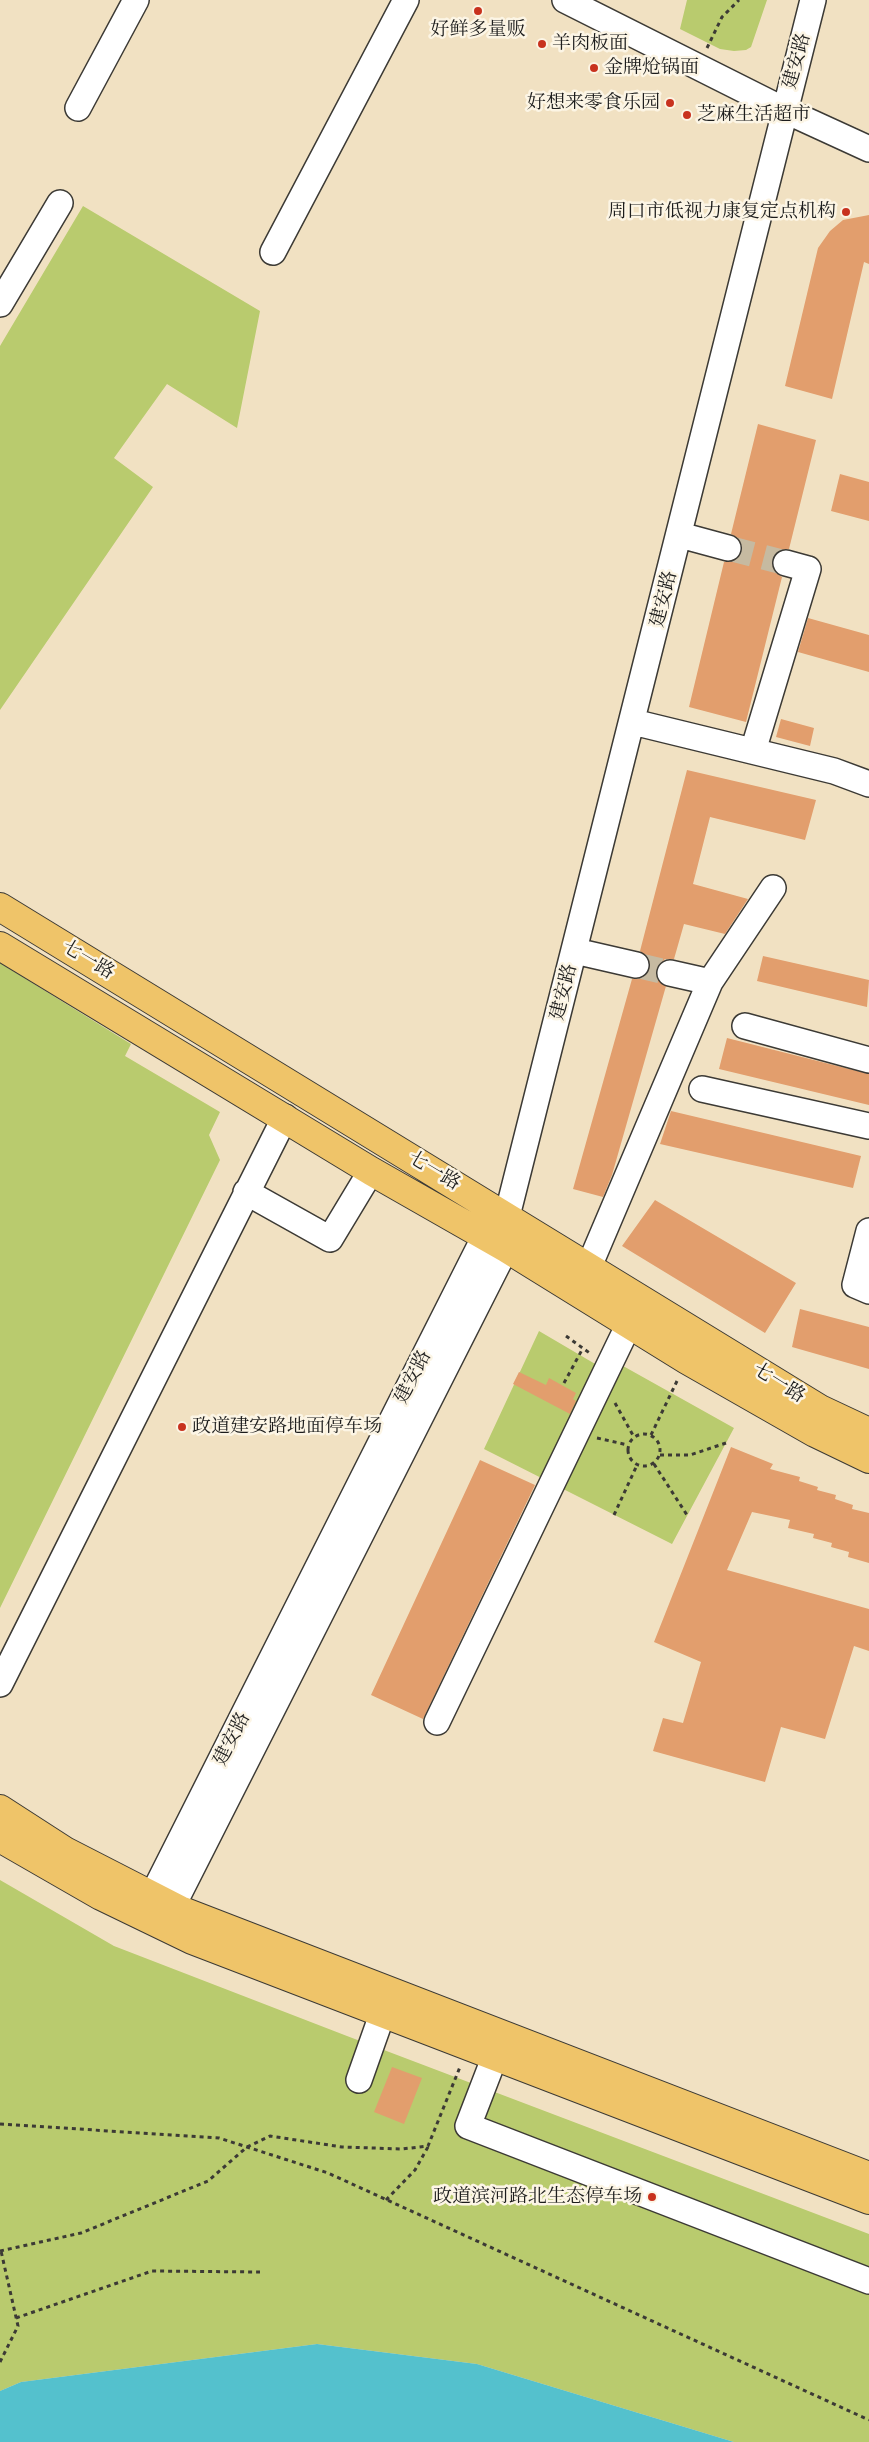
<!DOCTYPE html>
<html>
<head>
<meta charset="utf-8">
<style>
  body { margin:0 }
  canvas { display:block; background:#f1e1c2 }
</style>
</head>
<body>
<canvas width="869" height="2442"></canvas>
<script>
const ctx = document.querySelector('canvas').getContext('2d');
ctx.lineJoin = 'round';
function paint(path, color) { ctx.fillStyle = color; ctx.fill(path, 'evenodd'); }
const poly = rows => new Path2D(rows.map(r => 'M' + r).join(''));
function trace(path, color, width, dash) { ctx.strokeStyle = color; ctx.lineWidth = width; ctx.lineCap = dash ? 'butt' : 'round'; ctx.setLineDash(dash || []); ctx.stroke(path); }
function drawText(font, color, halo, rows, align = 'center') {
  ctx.font = font + ' "EB Garamond","Noto Serif SC",serif'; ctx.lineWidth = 5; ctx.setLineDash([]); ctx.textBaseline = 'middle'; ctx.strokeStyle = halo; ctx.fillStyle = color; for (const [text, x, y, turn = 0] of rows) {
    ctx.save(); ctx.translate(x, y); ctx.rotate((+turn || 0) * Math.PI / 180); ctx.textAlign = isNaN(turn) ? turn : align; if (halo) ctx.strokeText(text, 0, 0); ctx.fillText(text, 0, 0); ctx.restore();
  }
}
paint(poly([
  [687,0,767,0,751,47,746,50,734,51,720,49,680,29],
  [83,206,260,311,237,428,167,384,114,458,153,487,0,710,0,346],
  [0,963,131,1044,125,1056,220,1112,209,1135,220,1160,0,1608],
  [539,1331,602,1368,607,1357,734,1428,672,1544,484,1449],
  [0,1880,114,1946,347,2036,869,2234,869,2442,734,2442,477,2364,317,2344,21,2382,0,2391]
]), '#b9cb6e');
paint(poly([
  [317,2344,477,2364,734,2442,0,2442,0,2391,21,2382]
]), '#54c1cd');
paint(poly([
  [869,215,869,264,864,262,832,399,785,386,818,248,830,231,843,220],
  [758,424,816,440,789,549,776,552,772,560,776,573,782,577,746,722,689,707,724,562,731,562,738,558,742,551,738,538,731,534],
  [840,474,869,482,869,521,831,511],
  [808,618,869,635,869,672,798,652],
  [781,719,814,728,810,746,776,737],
  [687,770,816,800,805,840,710,817,693,884,748,899,725,934,684,924,674,959,665,959,656,969,656,978,666,986,612,1175,603,1197,573,1189,632,979,641,979,650,969,650,960,640,951],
  [763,956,869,980,867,1007,757,981],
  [727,1038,869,1074,869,1105,719,1069],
  [671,1111,861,1156,853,1188,660,1144],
  [655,1200,796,1283,765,1333,622,1246],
  [800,1309,869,1327,869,1369,792,1347],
  [519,1372,546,1385,549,1378,576,1393,573,1399,576,1401,570,1414,513,1384],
  [731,1447,773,1464,770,1469,800,1477,799,1481,818,1487,817,1490,836,1495,835,1499,853,1505,852,1509,869,1513,869,1563,848,1557,849,1552,831,1547,832,1543,813,1538,814,1534,788,1528,790,1520,752,1512,727,1570,869,1609,869,1651,854,1646,825,1739,781,1727,765,1782,653,1751,663,1718,683,1723,701,1662,654,1642],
  [480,1460,535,1485,423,1719,371,1695],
  [392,2067,422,2078,404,2124,374,2112]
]), '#e29e6d');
trace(poly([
  [728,548,786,563],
  [636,965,670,973]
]), '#c6baa1', 25, [25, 12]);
const minor = poly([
  [565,0,784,110,869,149],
  [78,108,136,0],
  [273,252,406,0],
  [0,304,60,203],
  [680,535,728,548],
  [633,722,834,771,869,784],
  [753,751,808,569,786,563],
  [575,951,636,965],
  [710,982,773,888],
  [745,1026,869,1060],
  [702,1089,869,1126],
  [246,1192,330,1239,371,1171],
  [869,1231,855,1285,869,1291],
  [590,1264,710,982,670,973],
  [0,1684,285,1117],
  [437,1722,629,1324],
  [143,1914,485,1236,500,1223],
  [164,1923,506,1248,507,1216,813,0],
  [495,2056,468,2126,869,2281],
  [359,2080,383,2012]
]);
const major = poly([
  [0,907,820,1409,869,1432],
  [0,946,371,1171,506,1248,687,1360,815,1433,869,1459],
  [0,1809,65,1851,180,1910,869,2176],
  [0,1838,101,1896,192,1940,869,2200]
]);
trace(minor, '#3c3a35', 28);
trace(major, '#3c3a35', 30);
trace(poly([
  [707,48,722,17,739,0],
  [566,1336,591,1354],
  [564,1383,583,1348],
  [615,1403,634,1437],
  '628 1450a16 16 0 1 1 32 0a16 16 0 1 1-32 0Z',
  [651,1435,677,1381],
  [597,1438,628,1445],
  [660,1455,690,1455,726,1443],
  [654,1464,687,1515],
  [614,1515,637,1465],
  [0,2124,219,2138,328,2173,869,2420],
  [386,2200,415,2170,428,2147],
  [0,2251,81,2233,208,2181,247,2147,270,2136,342,2147,402,2149,428,2146,460,2067],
  [16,2318,152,2271,260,2272],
  [0,2362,18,2326,1,2251]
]), '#3c3a35', 3, [4, 4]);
trace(minor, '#fff', 25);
trace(major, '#efc469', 28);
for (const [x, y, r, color] of [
  [478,11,5,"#c8321e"],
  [542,44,5,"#c8321e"],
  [594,68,5,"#c8321e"],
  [670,103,5,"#c8321e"],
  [687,115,5,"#c8321e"],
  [846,212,5,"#c8321e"],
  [182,1427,5,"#c8321e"],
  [652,2197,5,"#c8321e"]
]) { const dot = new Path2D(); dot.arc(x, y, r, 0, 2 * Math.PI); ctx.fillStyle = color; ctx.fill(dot); trace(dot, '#fcf5e5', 2); }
drawText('19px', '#1c1c1c', '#fcf5e5', [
  ["好鲜多量贩",478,30,"center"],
  ["羊肉板面",552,44],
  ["金牌炝锅面",604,68],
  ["好想来零食乐园",660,103,"right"],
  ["芝麻生活超市",697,115],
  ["周口市低视力康复定点机构",836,212,"right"],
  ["政道建安路地面停车场",192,1427],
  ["政道滨河路北生态停车场",642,2197,"right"]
], 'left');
drawText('19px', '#1c1c1c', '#fcf5e5', [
  ["建安路",797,61,-75],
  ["建安路",664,599,-76],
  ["七一路",88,960,31],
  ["建安路",564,992,-76],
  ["七一路",434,1171,31],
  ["建安路",413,1377,-63],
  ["七一路",779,1383,32],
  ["建安路",232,1739,-63]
]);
</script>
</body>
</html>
